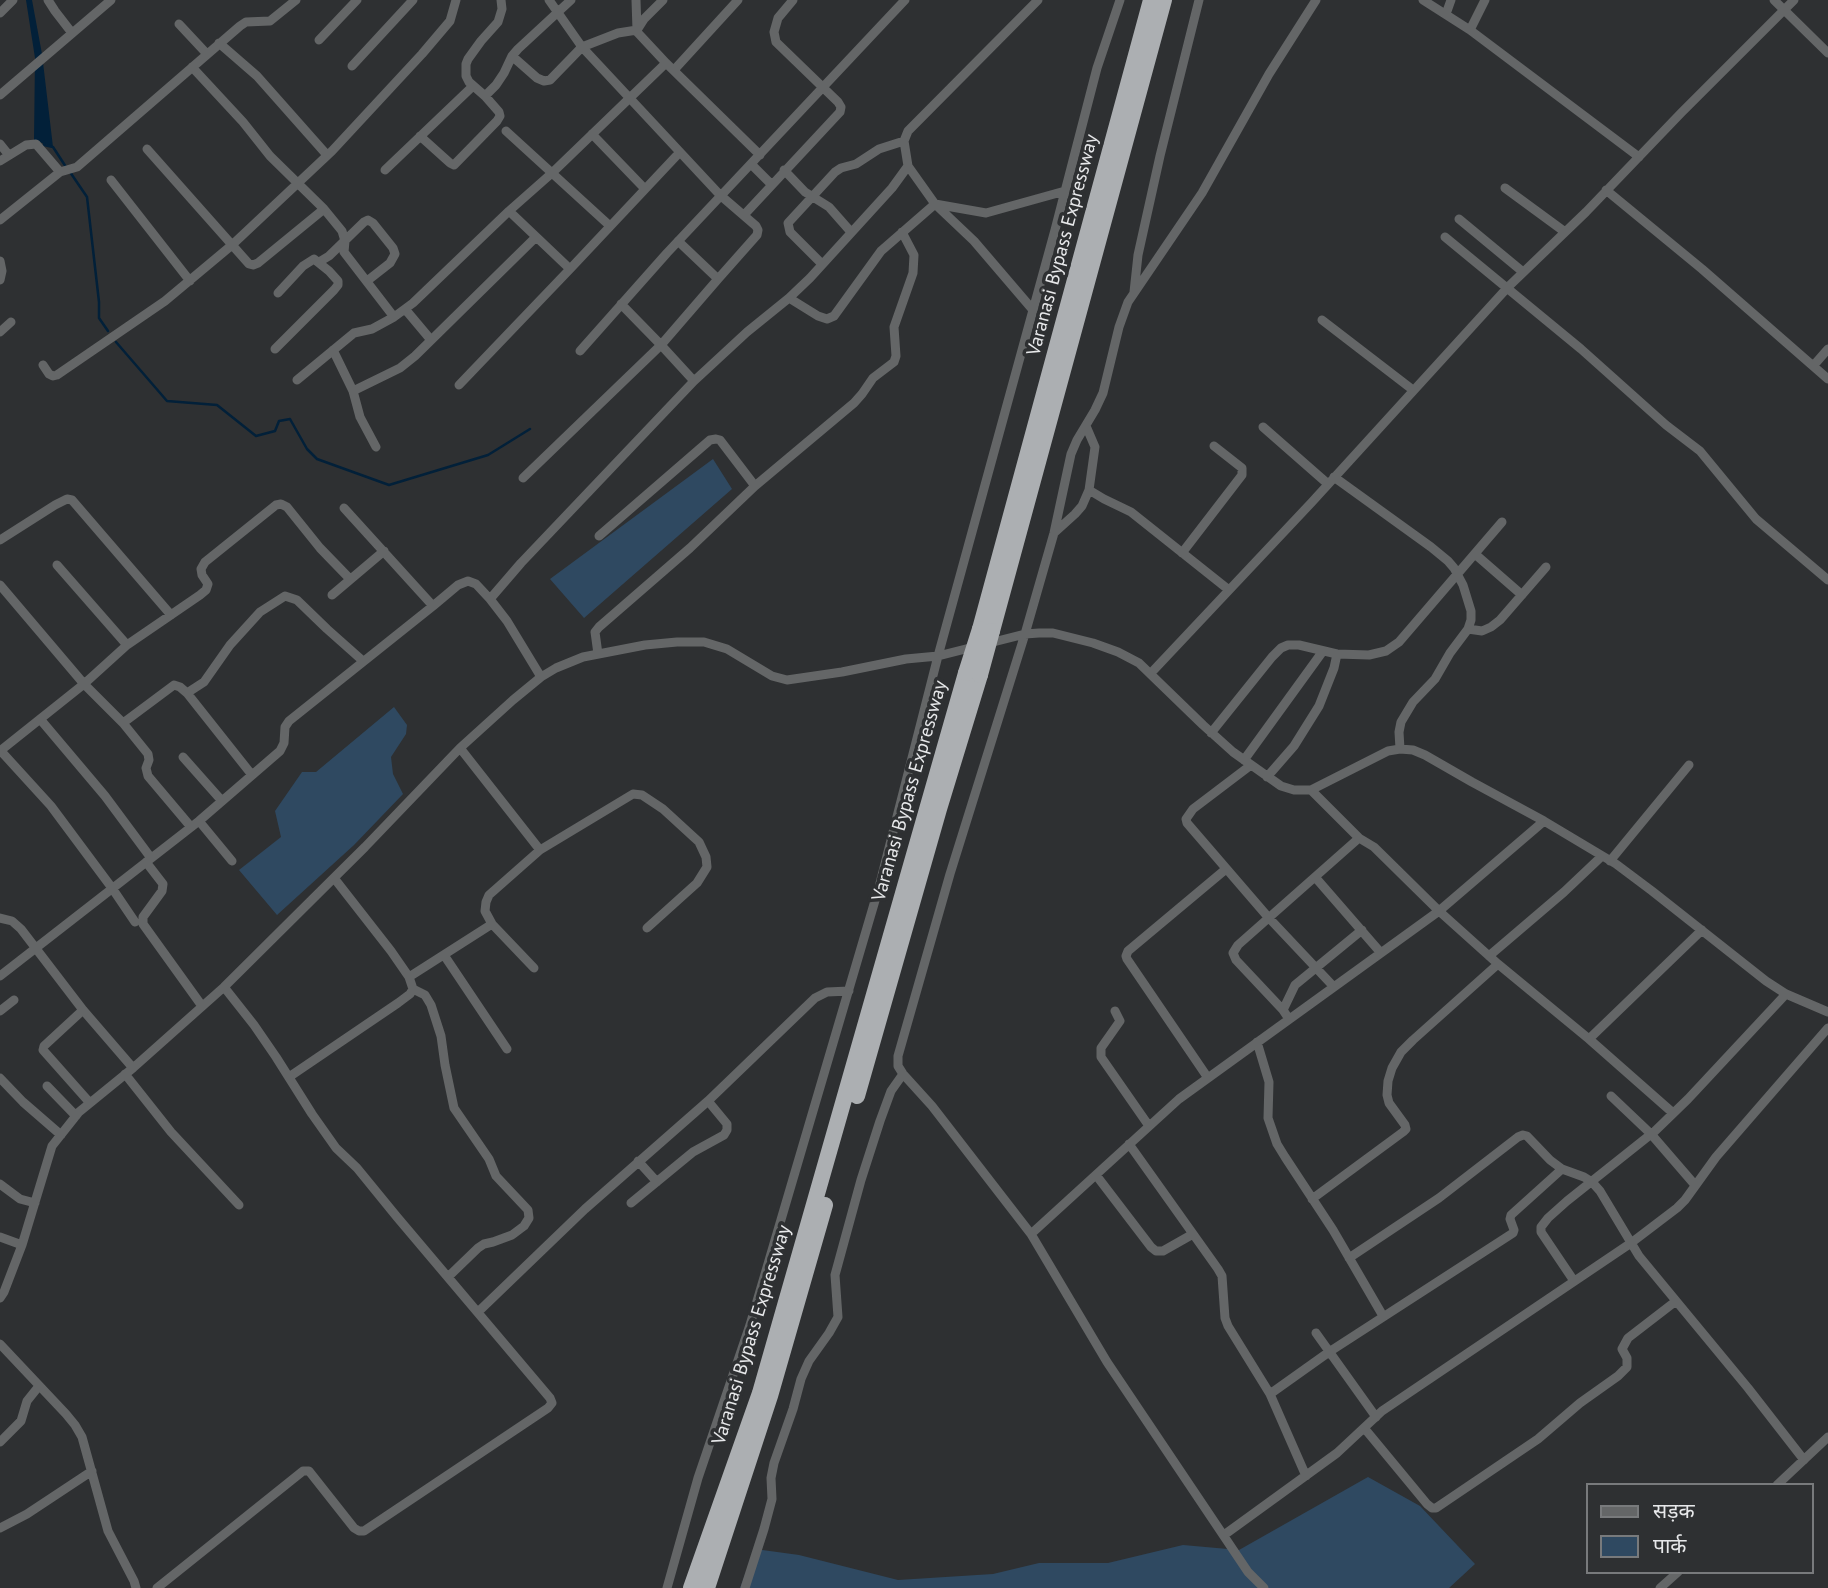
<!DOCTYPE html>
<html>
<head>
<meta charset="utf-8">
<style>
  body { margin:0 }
  #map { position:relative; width:1828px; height:1588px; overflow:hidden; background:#2e3032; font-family:"PT Sans","Noto Sans Devanagari",sans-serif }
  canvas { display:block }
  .legend { position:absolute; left:1586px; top:1483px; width:228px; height:91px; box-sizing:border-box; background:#2e3032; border:2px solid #787a7c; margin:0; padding:9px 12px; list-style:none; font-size:21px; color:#e7e8ea }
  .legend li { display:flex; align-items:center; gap:14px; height:35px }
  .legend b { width:35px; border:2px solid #787a7c }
</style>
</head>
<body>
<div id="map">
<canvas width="1828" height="1588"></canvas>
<ul class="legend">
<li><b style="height:9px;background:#646667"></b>सड़क</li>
<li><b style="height:19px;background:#2f4961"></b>पार्क</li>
</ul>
</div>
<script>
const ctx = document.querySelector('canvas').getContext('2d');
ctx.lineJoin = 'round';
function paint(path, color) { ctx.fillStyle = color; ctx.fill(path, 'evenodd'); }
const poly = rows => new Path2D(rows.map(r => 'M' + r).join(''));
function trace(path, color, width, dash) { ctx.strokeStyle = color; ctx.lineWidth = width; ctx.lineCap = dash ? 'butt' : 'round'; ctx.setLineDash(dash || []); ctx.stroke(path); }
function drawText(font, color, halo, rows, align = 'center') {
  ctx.font = font + ' "PT Sans",sans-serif'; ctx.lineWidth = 7; ctx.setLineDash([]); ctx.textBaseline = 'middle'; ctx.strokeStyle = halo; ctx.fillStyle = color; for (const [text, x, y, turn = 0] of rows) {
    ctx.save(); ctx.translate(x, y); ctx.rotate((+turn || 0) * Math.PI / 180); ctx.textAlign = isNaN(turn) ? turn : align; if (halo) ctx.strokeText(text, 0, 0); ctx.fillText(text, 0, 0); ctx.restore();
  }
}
paint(poly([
  [713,459,732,489,584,618,550,579],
  [394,707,407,725,406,734,391,757,393,774,403,794,354,845,277,915,239,870,281,837,275,811,302,772,316,772],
  [1368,1477,1420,1506,1475,1564,1449,1588,740,1588,755,1549,799,1555,898,1580,993,1574,1039,1563,1108,1563,1183,1545,1239,1550]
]), '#2f4961');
paint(poly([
  [26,0,32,0,42,54,53,147,34,140,35,58]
]), '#022039');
trace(poly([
  [44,142,44,145,53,147,66,167],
  [70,172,87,197,99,302,99,318,108,331],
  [116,342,167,401,217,405,256,436,275,431,279,421,290,419,307,449,317,459,389,485,488,455,530,429]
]), '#022039', 2.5);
trace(poly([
  [48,0,55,11,72,33],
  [549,0,582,47,720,195,756,226,758,230,757,235,718,279],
  [663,0,644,19,637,30,638,33,666,63,760,155],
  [1316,0,1269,74,1202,193,1128,302,1119,327,1103,393,1095,410,1077,440,1071,454,1054,533,1025,634,950,874,898,1056,898,1066,903,1074,932,1106,1031,1234,1179,1099,1439,911,1544,821],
  [1423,0,1470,30,1639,157],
  [1774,0,1828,53],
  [0,13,13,0],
  [1446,14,1451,0],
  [179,24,207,54],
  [1470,30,1485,0],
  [319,40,357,0],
  [219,43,257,76,327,155],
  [512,56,537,78,544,81,550,80,582,47,618,33,637,30,636,0],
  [352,66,413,0],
  [192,67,243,122,270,156,324,209,342,231,345,241,344,252,394,317],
  [674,70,738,0],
  [0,95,111,0],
  [485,96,496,85,504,73,512,56,518,49,571,0],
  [506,131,610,226],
  [592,134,645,189],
  [420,136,450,163,454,165,497,121,500,116,499,112,485,96,469,82,466,76,466,64,468,59,481,41,498,22,502,9,501,0],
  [0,144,8,154],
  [147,149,249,264,253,265,258,263,324,209],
  [0,161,26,145,36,144,60,172],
  [751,164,771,184],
  [908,166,935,204,974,241,1033,310],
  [385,170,473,86],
  [784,170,805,192,829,207,851,232],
  [111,180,190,281],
  [1505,188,1565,232],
  [1606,190,1702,269,1828,379],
  [509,211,570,269,680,152],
  [744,215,840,112,841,107,838,102,776,42,774,32,778,18,793,0],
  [1459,219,1523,272],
  [0,220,60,172,77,167,240,26,246,22,270,21,296,0],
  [1445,237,1581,349,1666,425,1700,451,1756,519,1828,580],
  [0,261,2,271,0,280],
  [319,262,329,256,364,222,368,220,373,223,393,248,395,254,390,263,367,281],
  [822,264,790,232,788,223,835,172,841,168,856,164,879,149,904,141],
  [1134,292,1138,255,1160,156,1199,0],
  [789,298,818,316,827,319,834,316,881,251,935,204,986,213,1065,191],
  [405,309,431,340],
  [1322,320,1413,390],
  [0,332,11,322],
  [275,349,334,290,338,285,338,281,329,271,314,259,303,266,278,293],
  [333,350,353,391,360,417,376,447],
  [580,351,667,253,905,0],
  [43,365,49,374,53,376,57,375,165,301,232,245,332,151,422,54,450,21,456,0],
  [1814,365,1828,349],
  [297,380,354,333,372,329,394,317,413,303,509,211,552,173,666,63],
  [694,381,747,332,789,298,810,278,892,188,908,166,904,141,908,131,1038,0],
  [459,385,570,269],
  [353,391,400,368,415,356,536,237],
  [1263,427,1328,484],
  [1334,477,1431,547,1448,561,1454,568,1463,585,1471,611,1471,620,1468,629,1450,653,1435,679,1413,702,1401,722,1399,732,1400,749],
  [523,478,661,345,621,304],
  [1089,490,1104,499,1131,512,1229,590],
  [344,508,433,606,458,585,468,581,476,584,490,599],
  [1054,533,1075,514,1082,506,1089,490,1095,447,1086,426],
  [599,536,710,440,716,439,720,440,755,486],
  [0,540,55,505,67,499,72,500,171,615],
  [1182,553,1242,475,1242,468,1214,446],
  [1475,554,1522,595],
  [57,565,127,645,84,684,123,723,148,754,149,760,146,768,148,776,191,827],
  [0,585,84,684,0,751],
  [332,595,384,551],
  [1468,629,1482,631,1491,627,1500,620,1546,567],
  [127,645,200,595,206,590,208,584,202,575,201,569,205,562,276,505,281,504,287,507,320,548,350,579],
  [598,654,595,632,599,627,690,548,755,486,854,403,862,394,873,378,894,362,896,356,894,327,913,273,914,255,902,232],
  [1151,673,1312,502,1508,287,1586,212,1681,113,1794,0],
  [541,677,507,621,490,599,521,563,694,381,661,345,718,279,678,241],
  [187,693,252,775],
  [40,719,105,796,151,858],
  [123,723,174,685,180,687,187,693,204,682,230,645,260,612,285,596,297,600,327,629,363,661],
  [1211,733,1272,657,1281,648,1288,645,1299,645,1337,654,1369,655,1386,651,1399,642,1502,522],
  [460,748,540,850],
  [0,750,51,806,112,888,135,922],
  [183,757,222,801],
  [1244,760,1323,651],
  [1251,765,1193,809,1186,819,1187,823,1268,917,1334,987],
  [1267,777,1294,746,1319,706,1334,668,1337,654],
  [199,821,232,861],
  [1359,838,1374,847,1439,911,1498,964,1589,1039,1673,1113],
  [1610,861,1689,765],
  [146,862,163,884,162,891,143,917,143,924,202,1006],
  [1315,877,1381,953],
  [0,918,12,921,21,929,83,1010,133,1068],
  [444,955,507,1049],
  [1489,956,1564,892,1602,856],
  [534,968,492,924,485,911,486,902,489,895,540,850,633,794,642,795,663,809,699,842,706,857,707,867,697,883,647,928],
  [0,976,199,821,280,751,284,743,285,727,289,721,433,606],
  [409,977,492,924],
  [413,989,425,995,431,1005,441,1036,445,1065,454,1108,489,1159,496,1176,528,1210,529,1218,524,1226,512,1235,493,1242,484,1244,478,1248,448,1277],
  [83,1010,44,1046,43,1050,90,1103],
  [1283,1010,1295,985,1362,930],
  [0,1011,14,1000],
  [1115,1011,1120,1021,1101,1048,1101,1057,1149,1126],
  [1289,1019,1283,1010,1236,960,1233,953,1238,945,1359,838,1311,790],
  [1589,1039,1702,930],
  [1257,1042,1269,1082,1268,1118,1277,1144,1285,1157,1333,1230,1383,1316],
  [125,1074,171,1132,239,1205],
  [289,1077,398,1003,410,994,413,989,409,977,391,951,334,878],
  [0,1078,23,1102,61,1135],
  [1208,1078,1127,959,1126,956,1128,951,1226,869],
  [47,1086,76,1116],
  [1611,1096,1651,1134,1695,1185],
  [1129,1144,1218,1269,1222,1276,1225,1318,1228,1326,1270,1394,1306,1476],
  [638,1161,657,1182],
  [1096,1175,1151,1247,1156,1251,1163,1251,1193,1234],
  [0,1184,20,1199,35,1203],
  [1312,1199,1403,1132,1406,1129,1405,1125,1389,1103,1387,1095,1388,1081,1392,1068,1401,1052,1413,1040,1498,964],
  [631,1203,693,1152,724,1135,727,1130,727,1124,708,1101],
  [1031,1234,1107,1362,1248,1572,1264,1588],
  [0,1237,22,1245],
  [1349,1258,1439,1198,1518,1137,1523,1135,1527,1136,1550,1160,1562,1169,1584,1177,1592,1182,1600,1191,1639,1256,1748,1388,1804,1460],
  [1574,1281,1541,1232,1541,1227,1548,1218,1567,1201,1655,1131,1688,1099,1786,994],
  [0,1298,4,1292,22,1245,52,1146,79,1112,133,1068,224,987,365,847,460,748,513,700,541,677,556,668,583,657,645,645,677,642,704,642,727,649,772,676,787,680,842,672,906,659,938,656,1025,634,1039,633,1053,633,1093,643,1118,652,1139,663,1203,725,1233,752,1281,786,1294,790,1311,790,1388,751,1400,749,1413,750,1425,755,1472,782,1544,821,1616,864,1652,891,1766,981,1786,994,1828,1012],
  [478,1312,585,1209,708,1101,815,998,827,992,849,991],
  [1316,1333,1376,1417],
  [0,1344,66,1414,75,1425,82,1437,108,1531,134,1581,136,1588],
  [1270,1394,1329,1352,1513,1233,1514,1230,1510,1219,1511,1215,1562,1169],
  [1365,1429,1427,1504,1432,1508,1436,1508,1538,1439,1580,1403,1618,1376,1627,1367,1627,1358,1622,1349,1628,1338,1676,1301],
  [0,1442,21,1421,27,1401,39,1386],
  [1777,1485,1828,1437],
  [0,1528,27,1514,92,1471],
  [1224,1535,1337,1453,1382,1411,1631,1243,1677,1208,1685,1200,1716,1157,1828,1028],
  [157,1588,303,1471,309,1471,354,1528,359,1531,364,1531,548,1408,552,1403,550,1398,397,1217,357,1168,336,1148,312,1114,276,1057,254,1025,224,987],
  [667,1588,698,1478,750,1325,879,887,938,656,1055,230,1097,68,1120,0],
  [745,1588,764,1529,772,1499,771,1478,774,1463,793,1409,801,1379,809,1361,829,1333,838,1317,835,1275,861,1180,880,1121,891,1091,903,1074],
  [1660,1588,1678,1572]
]), '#646667', 9);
trace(poly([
  [980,629,1151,0],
  [992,631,1164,0],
  [857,1096,939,809,980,675],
  [691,1588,760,1393,966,673],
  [707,1588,770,1396,825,1205]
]), '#acafb2', 16);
trace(poly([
  [966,673,980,629],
  [980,675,992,631]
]), '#acafb2', 16);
drawText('19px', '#e7e8ea', '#2e3032', [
  ["Varanasi Bypass Expressway",1063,245,-75],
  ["Varanasi Bypass Expressway",910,791,-74],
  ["Varanasi Bypass Expressway",752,1335,-73]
]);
</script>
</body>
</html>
